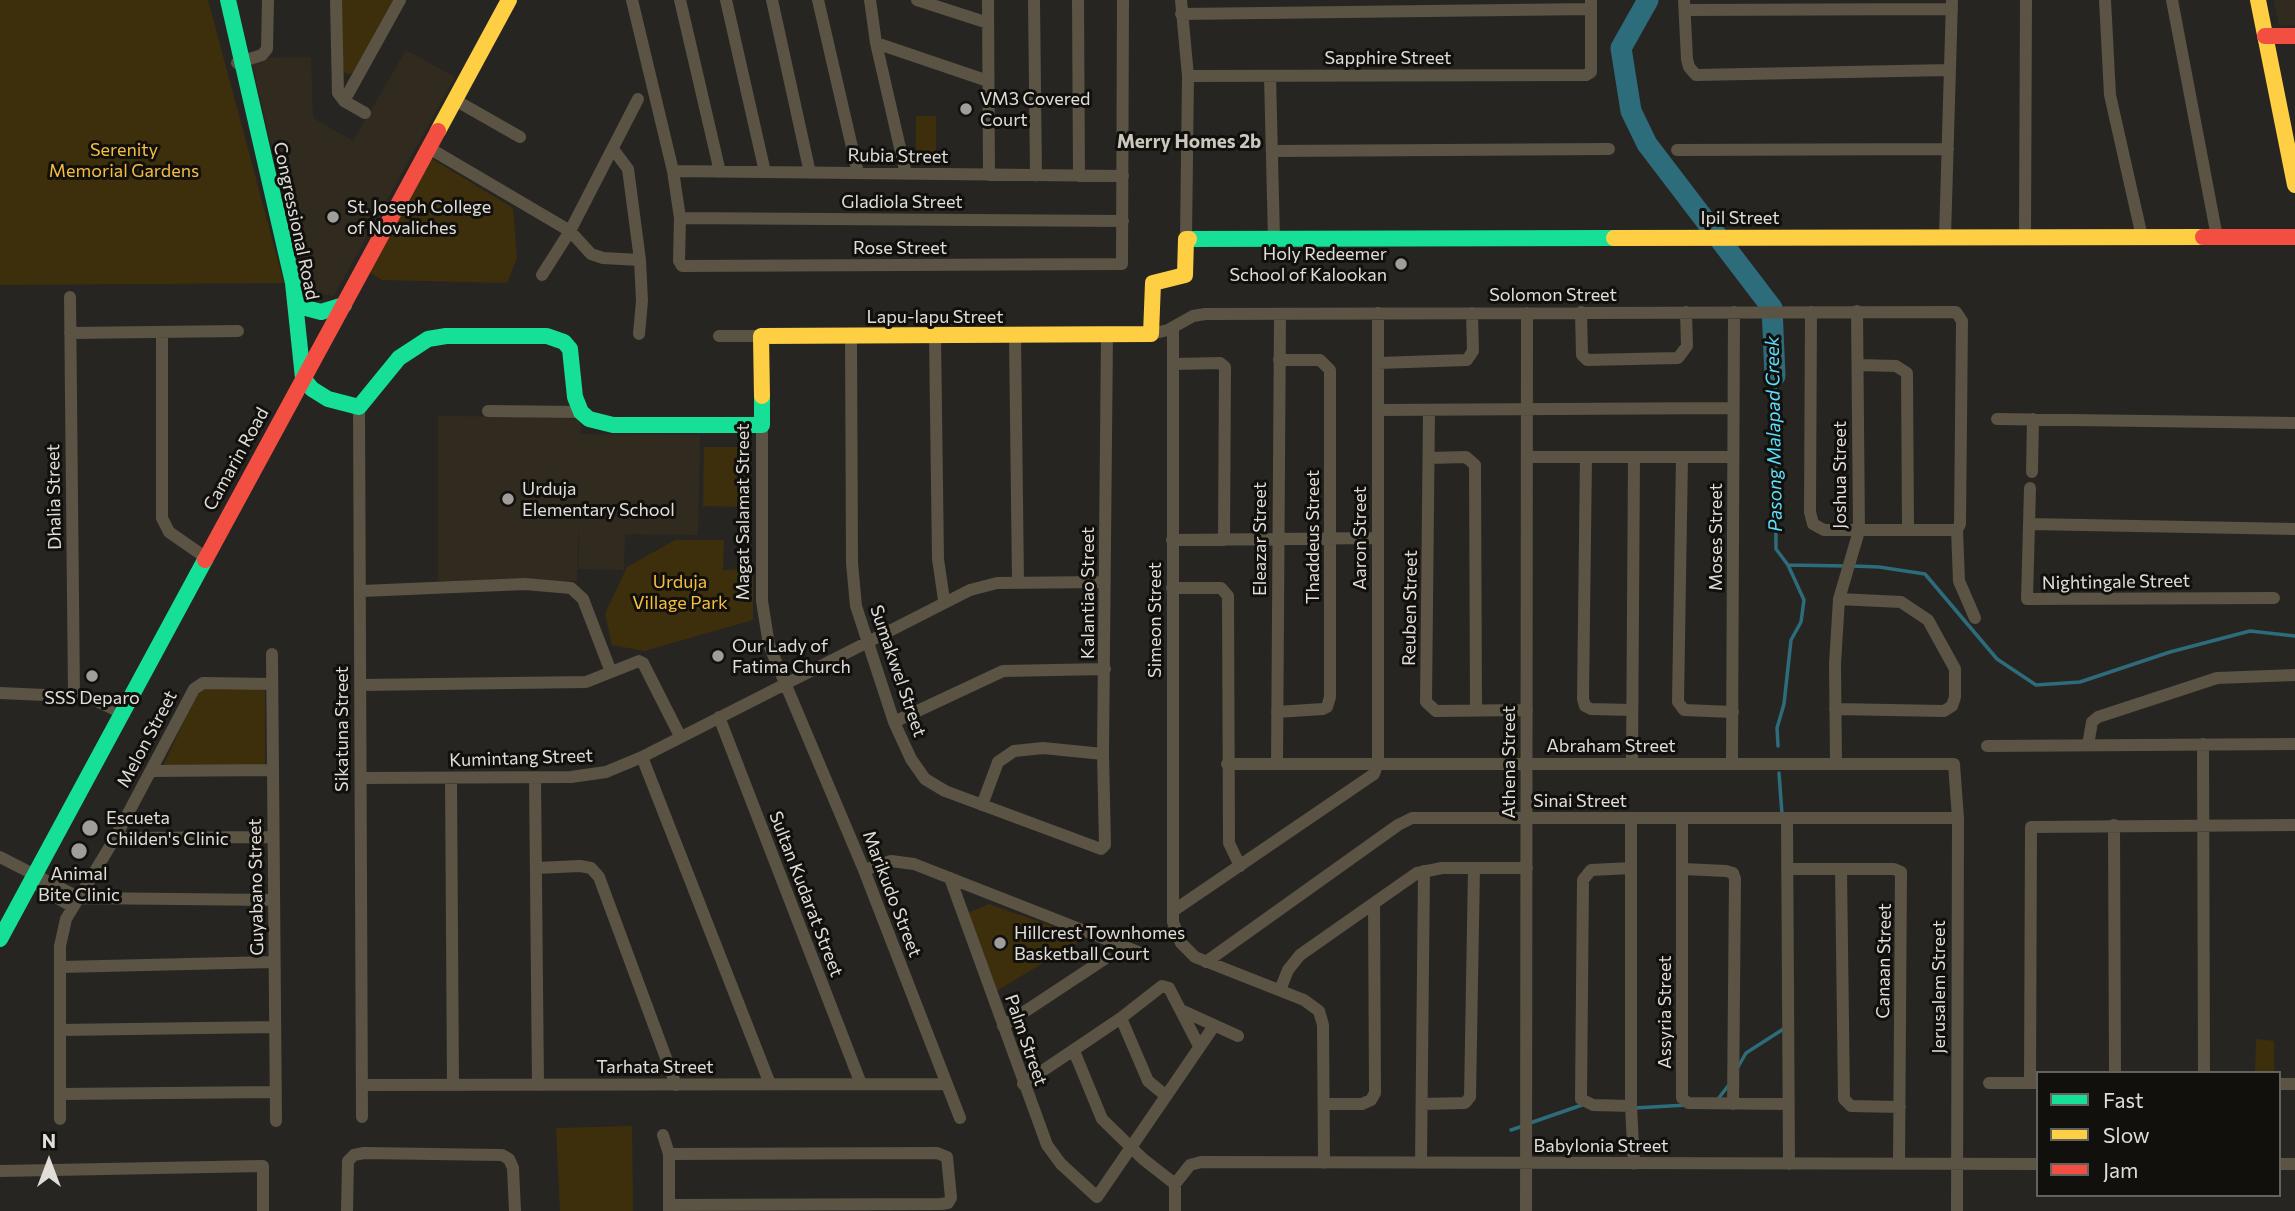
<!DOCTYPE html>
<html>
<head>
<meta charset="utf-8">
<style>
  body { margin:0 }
  #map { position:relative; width:2295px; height:1211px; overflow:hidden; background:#272522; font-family:Commissioner,sans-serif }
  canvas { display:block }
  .legend { position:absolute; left:2036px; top:1071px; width:245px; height:126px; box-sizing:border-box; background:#11100c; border:2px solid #64625e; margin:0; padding:9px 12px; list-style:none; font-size:21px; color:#e1deda }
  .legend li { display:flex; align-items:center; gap:14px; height:35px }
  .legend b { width:35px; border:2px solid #64625e }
  .north { position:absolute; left:14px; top:1127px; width:70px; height:70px; -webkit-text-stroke:5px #11100c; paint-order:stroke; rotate:0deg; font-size:19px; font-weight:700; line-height:28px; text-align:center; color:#e1deda }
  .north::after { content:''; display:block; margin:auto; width:24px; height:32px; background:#e1deda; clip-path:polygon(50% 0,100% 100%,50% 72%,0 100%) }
</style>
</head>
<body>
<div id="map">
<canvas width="2295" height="1211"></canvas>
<ul class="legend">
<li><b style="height:9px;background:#16e098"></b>Fast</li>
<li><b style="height:9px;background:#ffcf43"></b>Slow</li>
<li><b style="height:9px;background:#f24e42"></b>Jam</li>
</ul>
<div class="north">N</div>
</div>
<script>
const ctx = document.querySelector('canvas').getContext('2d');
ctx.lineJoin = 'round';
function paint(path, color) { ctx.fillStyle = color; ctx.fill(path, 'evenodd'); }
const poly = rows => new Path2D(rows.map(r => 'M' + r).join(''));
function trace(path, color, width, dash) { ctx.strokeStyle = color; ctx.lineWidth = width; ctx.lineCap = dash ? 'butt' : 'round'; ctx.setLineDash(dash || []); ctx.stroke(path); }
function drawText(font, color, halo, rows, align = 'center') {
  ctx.font = font + ' Commissioner,sans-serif'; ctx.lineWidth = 6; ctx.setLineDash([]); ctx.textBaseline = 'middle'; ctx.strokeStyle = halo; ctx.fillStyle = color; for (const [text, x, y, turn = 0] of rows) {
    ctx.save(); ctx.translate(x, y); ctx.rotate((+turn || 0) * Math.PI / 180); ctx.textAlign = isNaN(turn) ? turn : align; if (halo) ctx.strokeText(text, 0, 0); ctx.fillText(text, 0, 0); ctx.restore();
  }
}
paint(poly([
  [2274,0,2295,0,2295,25,2279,26],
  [406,50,455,77,334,296,306,293,252,64,265,58,311,57,313,118,353,141],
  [438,416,581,417,581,434,700,435,698,535,625,534,624,570,579,569,579,519,577,581,438,581]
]), '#312a1f');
paint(poly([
  [0,0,208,0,284,283,0,285],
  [342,0,393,0,353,73,347,74,342,70],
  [916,116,936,116,936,157,916,157],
  [427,156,513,208,517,258,507,283,382,280,366,270],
  [704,447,746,447,746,507,703,506],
  [675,540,724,540,723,570,753,569,753,620,644,651,612,645,605,614,627,567],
  [199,689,265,689,265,765,163,766],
  [989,904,1085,938,993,993,965,914],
  [2256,1039,2274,1041,2274,1073,2255,1073],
  [632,1126,633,1211,560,1211,556,1128]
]), '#3e2f0c');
trace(poly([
  [1775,376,1776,549,1788,565,1804,600,1801,622,1791,640,1784,704,1777,728,1778,746],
  [1788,565,1846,566],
  [1853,566,1879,567,1925,574,1997,659,2036,685,2080,682,2170,652,2250,631,2295,636],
  [1779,773,1782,814],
  [1738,1067,1746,1053,1785,1028],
  [1718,1099,1728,1086],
  [1635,1108,1687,1105],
  [1530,1123,1582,1105],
  [1511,1130,1523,1126]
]), '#2d6c7a', 3.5);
trace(poly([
  [1648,0,1621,48,1631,111,1647,144,1772,308,1775,376]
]), '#2d6c7a', 21);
trace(poly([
  [336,0,338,93,344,101,365,113],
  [632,0,673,171,680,218,679,261,682,266,1122,264,1123,0],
  [680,0,720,172],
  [726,0,765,172],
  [772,0,810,173],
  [818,0,858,173],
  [870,0,876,43,906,174],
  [917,0,988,23],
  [988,0,989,175],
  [1034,0,1036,176],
  [1078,0,1079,176],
  [1181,0,1188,76,1186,239],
  [1684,0,1687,59,1689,67,1696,75,1949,70],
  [2105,0,2110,95,2142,237],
  [2172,0,2217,237],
  [1685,10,1952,9],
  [1181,14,1591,9],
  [876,43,988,81],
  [237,63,262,55,267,49,268,0],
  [1188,76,1586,75,1591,72,1591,0],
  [1270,76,1274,239],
  [455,100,520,137],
  [344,101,400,0],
  [429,148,570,231,591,254,603,258,640,260],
  [613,149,628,169,640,260,642,301,639,334],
  [1677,150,1948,149],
  [1273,151,1609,149],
  [673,171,1123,176],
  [680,218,1123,221],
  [1945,237,1952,0],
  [2025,237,2026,0],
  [542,275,570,231,638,99],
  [70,297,74,696],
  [1581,312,1582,355,1587,360,1678,358,1687,346,1686,312],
  [1811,312,1810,512,1813,524,1824,530,1957,530],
  [1173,328,1173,922,1181,943,1195,957,1304,1000,1319,1011,1323,1025,1324,1163],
  [162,332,162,518,169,532,205,557],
  [70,333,238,331],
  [1151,334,1168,330,1193,316,1205,314,1956,312,1962,321,1960,524,1957,530,1959,581,1975,618],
  [719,336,761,336],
  [851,336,852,563,856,606,894,722,911,759,925,779,945,791,1101,849,1105,845,1103,754,1107,335],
  [935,336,938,559,944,600],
  [1015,336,1018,582],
  [1378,363,1467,360,1473,351,1472,313],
  [1174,364,1220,363,1225,367,1224,540],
  [1858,365,1896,366,1907,373,1908,529],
  [359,407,362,1117],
  [1379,410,1733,408],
  [1429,410,1426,702,1436,711,1527,710],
  [488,411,581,412],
  [1997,419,2295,423],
  [762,425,762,601,769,645,864,870,960,1118],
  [1527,457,1733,457],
  [1586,457,1583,699,1585,706,1591,709,1631,710],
  [1682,457,1678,702,1684,710,1733,712],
  [1429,458,1466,457,1475,465,1476,709],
  [2032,472,2033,419],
  [2030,488,2027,599,2274,598],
  [2030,524,2295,529],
  [1172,540,1378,538],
  [1172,588,1221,588,1228,596,1229,843,1240,866],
  [362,591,525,584,571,588,583,599,611,672],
  [272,654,276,1121],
  [362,685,586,682,639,661,643,663,680,736],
  [0,693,89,697,122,713],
  [1835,709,1944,711,1952,706,1955,697,1955,669,1928,620,1901,602,1839,599],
  [1277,712,1323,709,1327,707,1330,697,1330,370,1320,360,1279,360],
  [719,717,861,1084],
  [894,722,1003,671,1105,669],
  [2203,744,2204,1073],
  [2088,745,2092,722,2098,717,2217,678,2295,675],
  [1987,746,2295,744],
  [642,757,770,1084],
  [1632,763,1634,457],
  [1732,763,1734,312],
  [1836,763,1835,664,1839,599,1859,531,1857,311],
  [1227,764,1954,764,1958,818,1957,1211],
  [1277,764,1280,314],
  [151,771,273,770],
  [362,778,571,777,606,772,642,757,970,590,997,583,1105,582],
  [451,778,453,1085],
  [535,778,538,1085],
  [982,805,998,762,1014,751,1043,748,1103,754],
  [1631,818,1631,1106,1634,1164],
  [1682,818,1682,1098,1688,1103,1788,1104],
  [1787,818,1789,1164],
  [2114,825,2115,1073],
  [115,838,273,837],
  [0,857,80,898,274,900],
  [537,868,580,866,591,868,599,877,676,1085],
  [1683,869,1726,871,1733,873,1735,879,1733,1104],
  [1787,869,1894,869,1901,872,1899,1164],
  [1841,869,1844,1099,1851,1106,1900,1107],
  [864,870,891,861,914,864,1141,953],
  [34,876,42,889,73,907],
  [950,878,1047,1145,1061,1164,1097,1197,1214,1026],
  [1173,911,1374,774,1378,763,1378,313],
  [1206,962,1398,825,1412,818,1958,818],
  [60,967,274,962],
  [1280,990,1288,970,1300,955,1417,873,1442,868,1527,868],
  [1183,1011,1238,1036],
  [1121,1018,1148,1081,1165,1095],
  [1003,1026,1106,958],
  [60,1030,275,1027],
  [1074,1051,1102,1119,1143,1159,1175,1184],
  [1989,1083,2038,1083],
  [2030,1083,2031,827,2295,825],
  [1023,1084,1121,1018,1162,986,1169,988,1199,1046],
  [2279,1084,2295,1084],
  [363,1085,947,1084],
  [60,1094,276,1092],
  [1324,1104,1362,1104,1371,1100,1375,1093,1374,903],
  [1422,1104,1465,1103,1470,1097,1474,868],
  [1631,1106,1593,1105,1581,1099,1583,880,1591,870,1631,868],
  [60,1119,60,946,66,919,115,838,194,689,203,683,272,684],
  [663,1135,669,1154,669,1211],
  [1421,1163,1424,871],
  [2279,1164,2295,1164],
  [0,1171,263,1166,263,1211],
  [1175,1184,1190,1165,1201,1162,2038,1164],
  [669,1205,941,1204,948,1203,951,1198,947,1157,937,1153,669,1154],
  [347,1211,348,1161,354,1155,364,1153,502,1155,509,1159,513,1168,515,1211],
  [1175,1211,1175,1184],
  [1526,1211,1527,313]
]), '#5b5343', 12);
trace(poly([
  [228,0,293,283,303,378],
  [1189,239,1614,238],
  [295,298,306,308,321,312,344,305],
  [303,378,312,389,328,399,359,407,399,358,428,339,446,336,547,336,564,342,570,349,575,397,581,412,589,419,613,425,762,425,762,396],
  [0,939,205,560]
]), '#16e098', 16);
trace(poly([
  [2258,0,2295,185],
  [438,131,509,0],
  [1614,238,2203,237],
  [762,396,761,336,1151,334,1153,283,1185,275,1186,239,1189,239]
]), '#ffcf43', 16);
trace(poly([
  [2265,36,2295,36],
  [2203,237,2295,237],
  [205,560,438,131]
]), '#f24e42', 16);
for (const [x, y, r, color] of [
  [966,109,7,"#a09d9a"],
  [333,217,7,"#a09d9a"],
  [1401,264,7,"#a09d9a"],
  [508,499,7,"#a09d9a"],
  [718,656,7,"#a09d9a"],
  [92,676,7,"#a09d9a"],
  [90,828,9,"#a09d9a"],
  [79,851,9,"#a09d9a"],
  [1000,943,7,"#a09d9a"]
]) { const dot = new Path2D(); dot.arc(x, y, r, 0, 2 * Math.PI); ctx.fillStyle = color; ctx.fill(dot); trace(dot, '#11100c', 2.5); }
drawText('18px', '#e1deda', '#11100c', [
  ["Sapphire Street",1388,58],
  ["Rubia Street",898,156,1],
  ["Gladiola Street",902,202],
  ["Ipil Street",1740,218],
  ["Congressional Road",296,221,78],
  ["Rose Street",900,248],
  ["Solomon Street",1553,295],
  ["Lapu-lapu Street",935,317],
  ["Camarin Road",236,459,-61],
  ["Joshua Street",1840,475,-90],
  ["Dhalia Street",54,497,-91],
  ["Magat Salamat Street",743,512,-90],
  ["Thaddeus Street",1313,537,-90],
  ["Moses Street",1716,537,-90],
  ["Aaron Street",1360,538,-90],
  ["Eleazar Street",1260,539,-90],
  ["Nightingale Street",2116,582,-1],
  ["Kalantiao Street",1088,593,-90],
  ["Reuben Street",1410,608,-89],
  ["Simeon Street",1155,620,-90],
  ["Sumakwel Street",898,671,71],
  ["Sikatuna Street",342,729,-90],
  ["Melon Street",147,739,-62],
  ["Abraham Street",1611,746],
  ["Kumintang Street",521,758,-2],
  ["Athena Street",1509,762,-90],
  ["Sinai Street",1580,801],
  ["Guyabano Street",256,887,-91],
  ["Sultan Kudarat Street",806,894,69],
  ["Marikudo Street",892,894,69],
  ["Canaan Street",1884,961,-89],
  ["Jerusalem Street",1939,987,-90],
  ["Assyria Street",1665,1012,-90],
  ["Palm Street",1026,1040,71],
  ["Tarhata Street",655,1067],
  ["Babylonia Street",1601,1146]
]);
drawText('18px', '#e1deda', '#11100c', [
  ["VM3 Covered",980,99],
  ["Court",980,120],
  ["St. Joseph College",347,207],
  ["of Novaliches",347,228],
  ["Holy Redeemer",1387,254,"right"],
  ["School of Kalookan",1387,275,"right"],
  ["Urduja",522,489],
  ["Elementary School",522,510],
  ["Our Lady of",732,646],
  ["Fatima Church",732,667],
  ["SSS Deparo",92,698,"center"],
  ["Escueta",106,818],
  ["Childen's Clinic",106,839],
  ["Animal",79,874,"center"],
  ["Bite Clinic",79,895,"center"],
  ["Hillcrest Townhomes",1014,933],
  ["Basketball Court",1014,954]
], 'left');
drawText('18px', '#f7bf40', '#11100c', [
  ["Serenity",124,150],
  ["Memorial Gardens",124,171],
  ["Urduja",680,582],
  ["Village Park",680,603]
]);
drawText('bold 19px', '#ccc7be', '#11100c', [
  ["Merry Homes 2b",1189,142]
]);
drawText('italic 19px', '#5de0fd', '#11100c', [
  ["Pasong Malapad Creek",1774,434,-91]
]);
</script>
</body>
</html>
